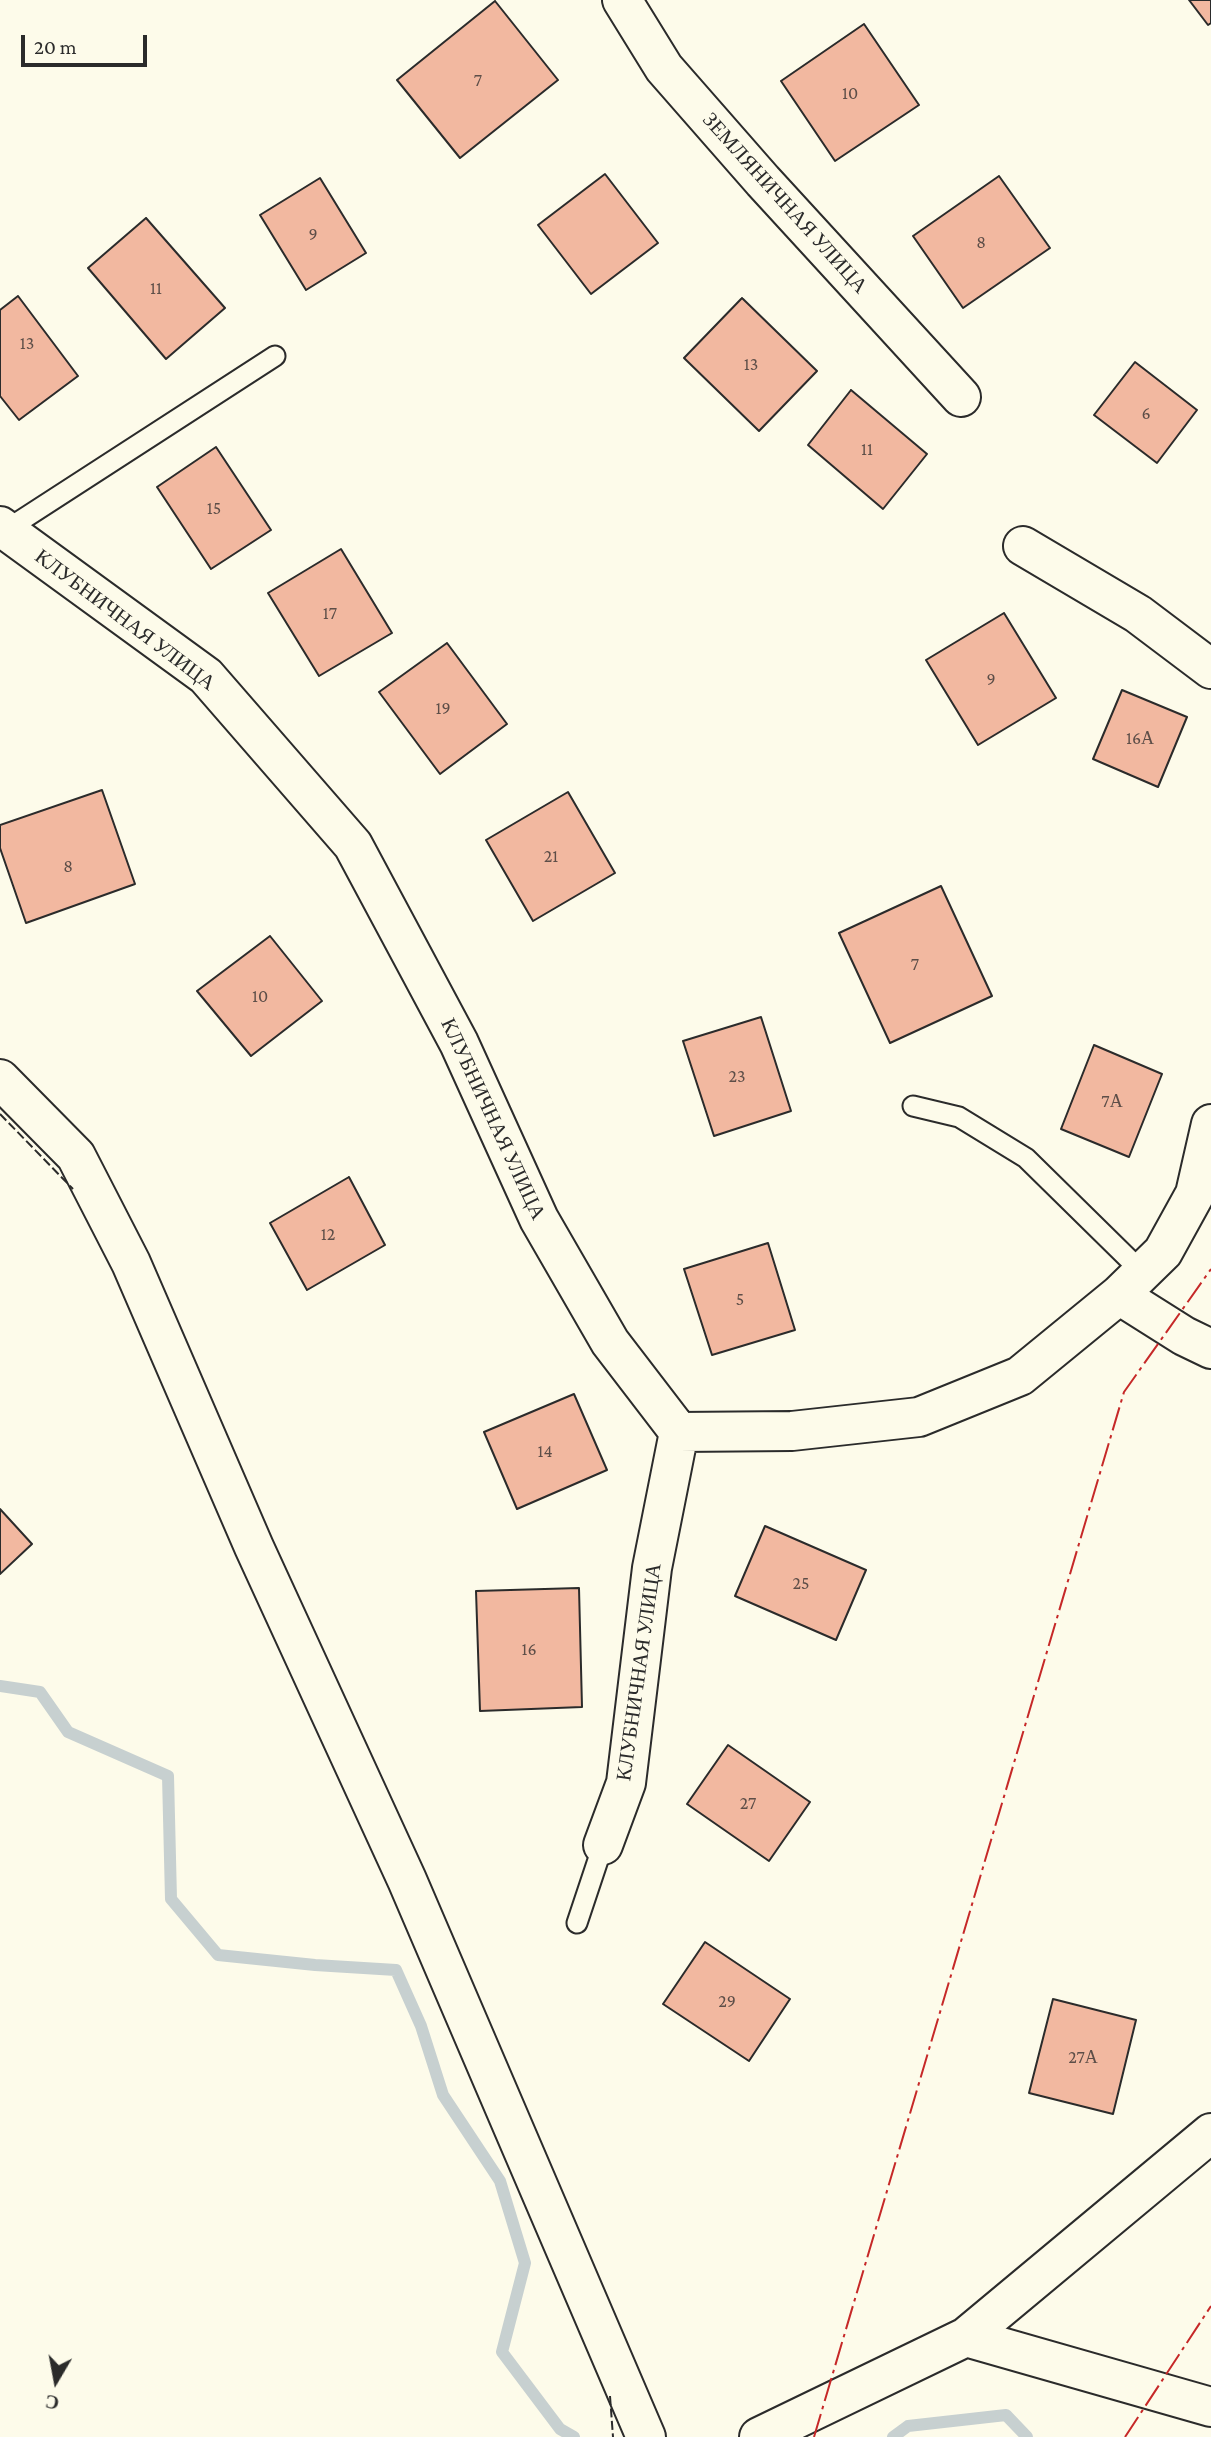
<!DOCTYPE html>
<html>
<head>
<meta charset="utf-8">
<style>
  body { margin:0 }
  #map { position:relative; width:1211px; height:2437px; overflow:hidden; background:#fdfbea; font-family:"Crimson Pro",serif }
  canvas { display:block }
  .north { position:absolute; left:21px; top:2346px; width:70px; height:70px; -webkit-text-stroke:5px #fdfbea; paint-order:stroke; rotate:190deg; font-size:19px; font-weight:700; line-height:28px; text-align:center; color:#2b2b2b }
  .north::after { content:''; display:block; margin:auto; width:24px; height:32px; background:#2b2b2b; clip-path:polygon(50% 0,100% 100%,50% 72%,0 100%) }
  .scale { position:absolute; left:21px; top:35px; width:126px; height:32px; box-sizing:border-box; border:4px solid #2b2b2b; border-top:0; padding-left:9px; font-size:21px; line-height:24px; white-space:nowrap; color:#2b2b2b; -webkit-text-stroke:5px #fdfbea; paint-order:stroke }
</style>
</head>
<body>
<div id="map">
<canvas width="1211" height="2437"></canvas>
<div class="north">С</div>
<div class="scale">20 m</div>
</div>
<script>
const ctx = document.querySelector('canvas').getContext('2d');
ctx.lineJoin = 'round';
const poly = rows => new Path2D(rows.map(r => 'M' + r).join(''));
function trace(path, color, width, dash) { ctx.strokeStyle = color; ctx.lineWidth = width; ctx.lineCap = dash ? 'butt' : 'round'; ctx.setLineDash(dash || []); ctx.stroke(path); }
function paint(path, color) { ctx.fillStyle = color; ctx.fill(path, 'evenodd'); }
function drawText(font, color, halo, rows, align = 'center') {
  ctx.font = font + ' "Crimson Pro",serif'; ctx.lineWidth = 5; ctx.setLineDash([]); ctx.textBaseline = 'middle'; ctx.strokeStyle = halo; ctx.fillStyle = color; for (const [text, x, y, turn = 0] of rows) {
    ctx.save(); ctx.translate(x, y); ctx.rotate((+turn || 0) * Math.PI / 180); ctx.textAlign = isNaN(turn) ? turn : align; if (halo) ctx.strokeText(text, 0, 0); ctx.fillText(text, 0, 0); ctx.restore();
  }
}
trace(poly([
  [0,1686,40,1692,68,1732,168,1776,171,1899,218,1955,315,1965,396,1970,421,2026,443,2095,500,2181,525,2263,502,2352,560,2429,574,2437],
  [893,2437,908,2426,1006,2415,1027,2437]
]), '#c7d0d0', 12);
const building = poly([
  [1189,0,1211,0,1211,23,1208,25,1189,0],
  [495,1,558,80,460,158,397,80,495,1],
  [864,24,919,105,835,161,781,81,864,24],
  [605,174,658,243,591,294,538,225,605,174],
  [999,176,1050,248,963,308,913,236,999,176],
  [320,178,366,253,306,290,260,215,320,178],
  [146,218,225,308,166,359,88,268,146,218],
  [18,296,78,376,19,420,0,396,0,310,18,296],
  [742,298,817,371,759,431,684,358,742,298],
  [1135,362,1197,410,1157,463,1094,415,1135,362],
  [851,390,927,454,883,509,808,445,851,390],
  [216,447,271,530,211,569,157,487,216,447],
  [341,549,392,633,319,676,268,593,341,549],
  [1004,613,1056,698,978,745,926,660,1004,613],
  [447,643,507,724,440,774,379,692,447,643],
  [1122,690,1187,717,1158,787,1093,759,1122,690],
  [102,790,135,884,26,923,0,848,0,825,102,790],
  [568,792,615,873,533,921,486,840,568,792],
  [941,886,992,996,890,1043,839,933,941,886],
  [270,936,322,1001,251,1056,197,991,270,936],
  [761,1017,791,1111,714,1136,683,1041,761,1017],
  [1094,1045,1162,1074,1129,1157,1061,1129,1094,1045],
  [349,1177,385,1245,307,1290,270,1223,349,1177],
  [768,1243,795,1330,712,1355,684,1269,768,1243],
  [574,1394,607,1470,517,1509,484,1432,574,1394],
  [0,1509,32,1544,0,1574,0,1509],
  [765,1526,866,1570,836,1640,735,1596,765,1526],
  [579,1588,582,1707,480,1711,476,1591,579,1588],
  [728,1745,810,1802,769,1861,687,1804,728,1745],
  [705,1942,790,1999,749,2061,663,2004,705,1942],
  [1053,1999,1136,2020,1113,2114,1029,2093,1053,1999]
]);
paint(building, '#f2b8a0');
trace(building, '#2b2b2b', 2);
const service = poly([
  [6,530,275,356],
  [913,1106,959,1117,1026,1158,1142,1272],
  [577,1923,603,1845]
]);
const minor = poly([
  [622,0,664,68,763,181,961,397],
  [0,526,206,676,353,845,459,1043,539,1219,610,1342,679,1432,652,1568,626,1783,603,1845],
  [1023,546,1138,614,1211,669],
  [0,1079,76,1156,131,1263,254,1547,407,1880,646,2437],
  [1119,1295,1184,1336,1211,1349],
  [679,1432,792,1431,919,1417,1020,1376,1119,1295,1163,1252,1195,1194,1211,1124],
  [966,2337,1211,2407],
  [759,2437,966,2337,1211,2133]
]);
trace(service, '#2b2b2b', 23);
trace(minor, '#2b2b2b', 42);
trace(service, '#fdfbea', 19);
trace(minor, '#fdfbea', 38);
trace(poly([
  [0,1114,73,1189],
  [610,2396,613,2437]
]), '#2b2b2b', 2, [9, 3.5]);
trace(poly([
  [814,2437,1124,1392,1211,1269],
  [1125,2437,1211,2306]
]), '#c62828', 2, [24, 5, 3.5, 5]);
drawText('18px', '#5d4e48', null, [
  ["7",478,80],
  ["10",850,93],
  ["9",313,234],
  ["8",981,242],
  ["11",156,288],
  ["13",27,343],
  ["13",751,364],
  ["6",1146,413],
  ["11",867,449],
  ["15",214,508],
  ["17",330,613],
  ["9",991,679],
  ["19",443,708],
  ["16А",1140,738],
  ["21",551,856],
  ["8",68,866],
  ["7",915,964],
  ["10",260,996],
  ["23",737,1076],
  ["7А",1112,1101],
  ["12",328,1234],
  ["5",740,1299],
  ["14",545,1451],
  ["25",801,1583],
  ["16",529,1649],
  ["27",748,1803],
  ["29",727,2001],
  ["27А",1083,2057]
]);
drawText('21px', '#2b2b2b', '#fdfbea', [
  ["ЗЕМЛЯНИЧНАЯ УЛИЦА",785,203,48],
  ["КЛУБНИЧНАЯ УЛИЦА",125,620,37],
  ["КЛУБНИЧНАЯ УЛИЦА",493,1119,65],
  ["КЛУБНИЧНАЯ УЛИЦА",639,1672,-82]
]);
</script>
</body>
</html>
